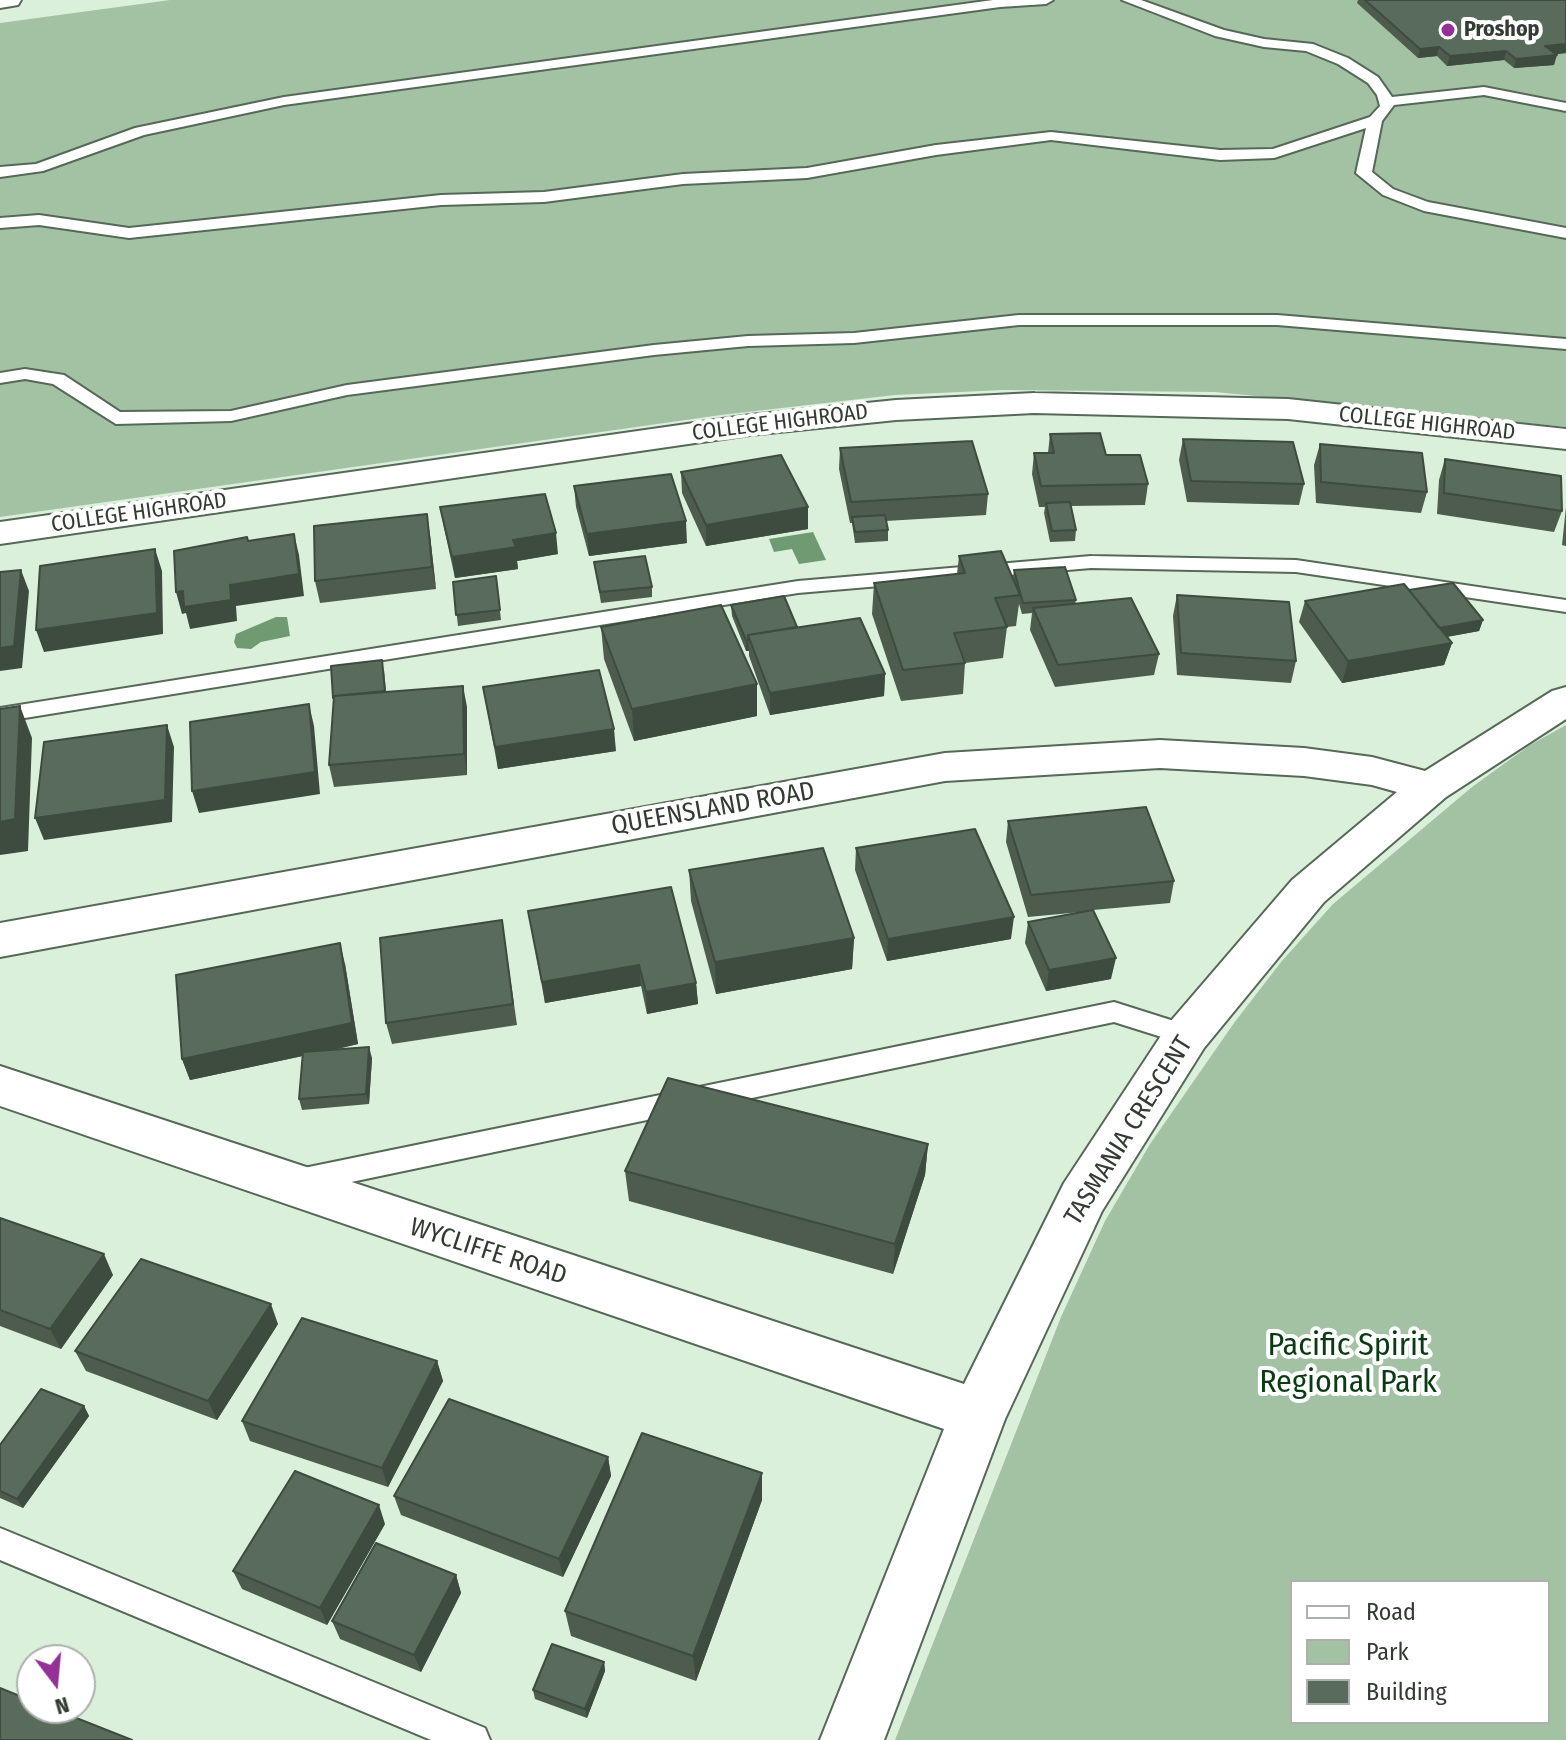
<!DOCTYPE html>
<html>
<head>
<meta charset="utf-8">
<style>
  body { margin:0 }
  #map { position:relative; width:1566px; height:1740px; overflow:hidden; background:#dbf0db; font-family:"Fira Sans Condensed",sans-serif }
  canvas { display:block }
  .legend { position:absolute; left:1290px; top:1580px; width:260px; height:144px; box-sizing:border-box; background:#fff; border:2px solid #adb1ad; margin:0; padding:10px 14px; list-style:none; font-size:24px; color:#333b33 }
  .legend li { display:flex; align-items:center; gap:16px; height:40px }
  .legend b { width:40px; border:2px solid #adb1ad }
  .north { position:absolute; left:16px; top:1644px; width:80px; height:80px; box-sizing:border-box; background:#fff; border:2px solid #adb1ad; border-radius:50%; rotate:164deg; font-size:22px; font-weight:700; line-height:32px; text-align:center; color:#333b33 }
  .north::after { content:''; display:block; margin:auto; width:28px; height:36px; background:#943197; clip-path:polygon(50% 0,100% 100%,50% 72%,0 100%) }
</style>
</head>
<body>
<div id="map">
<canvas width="1566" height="1740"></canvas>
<ul class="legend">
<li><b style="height:10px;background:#fff"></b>Road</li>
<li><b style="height:22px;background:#a3c2a4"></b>Park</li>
<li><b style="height:22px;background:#596b5a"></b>Building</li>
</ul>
<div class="north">N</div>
</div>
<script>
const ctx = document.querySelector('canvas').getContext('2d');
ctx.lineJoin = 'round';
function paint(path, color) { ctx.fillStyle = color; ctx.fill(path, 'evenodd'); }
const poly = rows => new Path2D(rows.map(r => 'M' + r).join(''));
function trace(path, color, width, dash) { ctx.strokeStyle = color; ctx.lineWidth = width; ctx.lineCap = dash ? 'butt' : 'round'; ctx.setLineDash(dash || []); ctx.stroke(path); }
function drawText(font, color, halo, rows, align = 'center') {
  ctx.font = font + ' "Fira Sans Condensed",sans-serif'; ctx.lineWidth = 8; ctx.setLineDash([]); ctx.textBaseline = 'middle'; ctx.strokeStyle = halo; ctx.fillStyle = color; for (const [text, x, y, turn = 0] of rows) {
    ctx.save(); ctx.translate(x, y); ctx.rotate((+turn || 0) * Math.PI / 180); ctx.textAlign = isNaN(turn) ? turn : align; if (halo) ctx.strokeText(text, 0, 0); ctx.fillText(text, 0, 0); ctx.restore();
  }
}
paint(poly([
  [170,0,1566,0,1566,427,1215,392,1003,390,895,395,721,415,0,517,0,23],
  [1566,725,1566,1740,895,1740,1061,1317,1105,1221,1150,1144,1234,1023,1281,962,1333,904,1472,787,1530,745],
  [1292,1582,1548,1582,1548,1722,1292,1722]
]), '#a3c2a4');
paint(poly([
  [813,532,826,560,799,564,792,549,774,552,769,539],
  [276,617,287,617,290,636,261,642,251,649,237,648,234,642,236,634]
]), '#6f9a72');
const service = poly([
  [993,0,1053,0,1046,4,1000,7,284,105,144,135,43,171,0,177,0,167,36,164,135,128,284,97,993,0],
  [1122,0,1141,0,1224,30,1264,39,1313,44,1348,58,1378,77,1392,97,1484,87,1566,103,1566,111,1484,95,1394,105,1382,121,1372,172,1393,189,1428,202,1566,228,1566,238,1424,211,1383,195,1356,173,1366,128,1274,158,1220,160,1051,140,936,155,807,178,683,184,544,202,441,205,129,238,39,225,0,228,0,218,39,215,129,228,441,195,544,192,683,174,807,168,936,145,1051,132,1220,150,1273,149,1370,117,1380,106,1377,95,1368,83,1338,64,1306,51,1264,47,1215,36,1122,0],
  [1019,315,1277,315,1566,339,1566,349,1277,325,1019,325,854,343,748,346,654,355,347,395,231,421,116,424,53,384,25,379,0,383,0,373,25,369,64,375,120,412,231,411,347,385,654,345,748,336,854,333,1019,315],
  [1091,556,1296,560,1566,600,1566,612,1296,572,1091,568,798,593,0,722,0,708,798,581,1091,556],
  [1114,1002,1196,1028,1200,1035,1196,1042,1187,1045,1114,1022,299,1193,289,1189,285,1181,289,1173,299,1169,1114,1002],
  [0,1528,485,1728,490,1740,431,1740,0,1560,0,1528]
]);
const minor = poly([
  [1034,393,1288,399,1566,429,1566,449,1288,419,1034,413,896,420,750,435,0,544,0,522,750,415,896,400,1034,393],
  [1566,687,1566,719,1446,797,1324,902,1204,1048,1102,1211,1005,1419,884,1740,820,1740,944,1429,0,1106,0,1066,964,1384,1064,1183,1170,1022,1292,880,1397,792,1372,785,1304,776,1160,768,945,781,0,957,0,923,945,753,1160,740,1304,748,1372,757,1425,771,1552,691,1566,687]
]);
const secondary = poly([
  [0,0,21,0,18,5,0,8,0,0]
]);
trace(service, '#566857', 4);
trace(minor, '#566857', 4);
trace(secondary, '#566857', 4);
paint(service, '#fff');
paint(minor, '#fff');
paint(secondary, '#fff');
paint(poly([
  [1358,0,1566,0,1566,53,1555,54,1554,65,1514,68,1504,60,1447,66,1437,56,1418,58,1357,3],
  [1050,434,1106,455,1148,484,1145,505,1071,506,1076,530,1075,541,1050,542,1044,513,1045,507,1039,507,1032,474,1034,453,1048,453],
  [1183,439,1304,484,1299,505,1187,502,1179,460],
  [1320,444,1427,492,1421,513,1316,503,1314,465],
  [840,448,988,494,986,515,886,521,888,530,888,541,855,543,852,523,850,523,839,469],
  [1445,459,1562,511,1554,532,1437,514,1439,480],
  [681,472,808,507,808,529,706,546,682,493],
  [574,486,687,543,589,556,576,507],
  [440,507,558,554,517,561,518,569,455,578,444,528],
  [1566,507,1566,546,1562,545],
  [430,535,436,589,320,603,315,581],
  [959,556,1013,579,1014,570,1076,600,1075,604,1159,654,1154,675,1055,687,1030,630,1032,613,1022,614,1019,604,1016,626,1007,627,1003,658,965,663,963,694,901,701,872,614,874,583,957,574],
  [594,562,652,587,652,597,601,603],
  [496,576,501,620,458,626,453,582],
  [1409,590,1483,620,1479,631,1447,637,1452,643,1444,665,1342,683,1299,622,1305,601],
  [1177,595,1296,661,1291,683,1177,675,1173,616],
  [731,605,797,627,885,674,884,696,770,715,749,656,749,651,746,651,732,616],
  [601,627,757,716,634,741,604,659],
  [384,670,386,692,467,707,467,775,334,787,329,765],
  [483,687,616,751,498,769],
  [1008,821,1174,881,1170,903,1093,910,1111,979,1046,991,1025,943,1028,922,1092,911,1028,917,1006,842],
  [856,848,1011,939,887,961,855,870],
  [689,870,854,938,852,969,716,994,691,901],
  [528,911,696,983,698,1004,647,1014,641,986,545,1003],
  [502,920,517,1025,392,1044,386,1023],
  [345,964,358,1044,334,1050,372,1058,369,1104,302,1110,299,1099,303,1056,190,1080,182,1059],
  [928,1144,925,1175,893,1274,629,1201,625,1171],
  [0,1218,113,1275,61,1349,0,1326],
  [278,1324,217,1420,86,1371,75,1351],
  [437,1361,443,1381,388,1487,250,1441,242,1421],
  [84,1406,89,1416,23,1508,0,1498,0,1445],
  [608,1457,611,1476,563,1577,401,1515,394,1496],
  [762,1473,762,1500,696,1681,571,1636,565,1611],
  [385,1524,327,1625,242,1589,233,1571],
  [456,1575,461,1593,421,1672,340,1639,332,1621],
  [604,1662,605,1671,587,1718,535,1699,533,1690]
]), '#4d5c4d');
paint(poly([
  [1566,44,1566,53,1543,56,1545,46],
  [1439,47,1437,56,1418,58,1420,49],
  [1506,51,1504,60,1447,66,1450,56],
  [1557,55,1554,65,1514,68,1516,59],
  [808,507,808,529,706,546,706,525],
  [427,514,430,535,436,589,432,567],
  [686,521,687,543,589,556,587,534],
  [556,533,558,554,517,561,518,569,455,578,452,557,513,540],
  [294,534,299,555,304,596,236,606,237,621,190,629,186,613,182,614,176,592,230,585],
  [155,549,162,571,163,634,44,652,36,630],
  [21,570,29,591,22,668,0,671,0,648],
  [1483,620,1479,631,1434,639,1437,628],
  [746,640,748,640,749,651,746,651],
  [1452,643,1444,665,1342,683,1348,661],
  [885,674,884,696,770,715,770,693],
  [757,684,757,716,634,741,632,709],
  [463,686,467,707,467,775,464,754],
  [309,704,314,726,320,794,199,813,192,791],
  [20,706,32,738,28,851,0,855,0,822],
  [167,725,174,747,172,822,44,840,35,818],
  [614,729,616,751,498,769,495,747],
  [1014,917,1011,939,887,961,888,939],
  [854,938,852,969,716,994,715,962],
  [340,943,345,964,358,1044,190,1080,182,1059],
  [1116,958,1111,979,1046,991,1049,970],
  [639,965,641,986,545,1003,542,982],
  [696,983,698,1004,647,1014,646,992],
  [369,1047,372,1058,369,1104,366,1094],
  [928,1144,925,1175,893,1274,895,1244],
  [104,1254,113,1275,61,1349,50,1329],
  [271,1304,278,1324,217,1420,208,1401],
  [437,1361,443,1381,388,1487,382,1468],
  [84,1406,89,1416,23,1508,17,1499],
  [608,1457,611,1476,563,1577,559,1559],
  [762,1473,762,1500,696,1681,693,1656],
  [379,1505,385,1524,327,1625,320,1608],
  [456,1575,461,1593,421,1672,414,1655],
  [604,1662,605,1671,587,1718,585,1709]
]), '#3e4b3f');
const building = poly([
  [1365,0,1566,0,1566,44,1545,46,1557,55,1516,59,1506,51,1450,56,1439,47,1420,49,1365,0],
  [1100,433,1106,455,1140,455,1148,484,1041,486,1034,453,1054,453,1050,434,1100,433],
  [1183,439,1293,442,1304,484,1191,481,1183,439],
  [972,441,988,494,851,502,840,448,972,441],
  [1320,444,1422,453,1427,492,1321,482,1320,444],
  [781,455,808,507,706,525,681,472,781,455],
  [1445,459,1561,476,1562,511,1444,493,1445,459],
  [671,474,686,521,587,534,574,486,671,474],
  [545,494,556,533,513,540,516,547,452,557,440,507,545,494],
  [1070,502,1076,530,1052,531,1046,503,1070,502],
  [427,514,432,567,315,581,314,526,427,514],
  [885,515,888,530,855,532,852,517,885,515],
  [294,534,299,574,230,585,231,600,184,607,183,591,176,592,174,551,247,537,248,541,294,534],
  [155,549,157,613,36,630,40,566,155,549],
  [1001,551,1020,595,995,598,1007,627,954,633,965,663,903,670,874,583,965,573,959,556,1001,551],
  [645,556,652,587,600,592,594,562,645,556],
  [1065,567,1076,600,1023,603,1014,570,1065,567],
  [21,570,14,646,0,648,0,572,21,570],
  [496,576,500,610,456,615,453,582,496,576],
  [1453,583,1483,620,1439,628,1409,590,1453,583],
  [1404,584,1452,643,1348,661,1305,601,1404,584],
  [1177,595,1289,602,1296,661,1181,653,1177,595],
  [784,596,797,627,748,635,748,640,746,640,731,605,784,596],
  [1131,598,1159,654,1058,665,1033,608,1131,598],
  [721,605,757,684,632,709,601,627,721,605],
  [860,618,885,674,770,693,748,635,860,618],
  [382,660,385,691,334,696,333,698,331,666,382,660],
  [599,670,614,729,495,747,483,687,599,670],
  [463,686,464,754,329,765,334,696,463,686],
  [309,704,315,772,192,791,190,722,309,704],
  [20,706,15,819,0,822,0,709,20,706],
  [167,725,165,800,35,818,44,742,167,725],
  [1146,807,1174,881,1031,895,1008,821,1146,807],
  [975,829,1014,917,888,939,856,848,975,829],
  [823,848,854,938,715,962,689,870,823,848],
  [671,887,696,983,646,992,639,965,542,982,528,911,671,887],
  [1093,910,1116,958,1049,970,1028,922,1093,910],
  [502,920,513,1004,386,1023,380,938,502,920],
  [340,943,352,1023,182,1059,176,975,340,943],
  [369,1047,366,1094,299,1099,303,1052,369,1047],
  [668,1078,928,1144,895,1244,625,1171,668,1078],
  [0,1218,104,1254,50,1329,0,1310,0,1218],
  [141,1259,271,1304,208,1401,75,1351,141,1259],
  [302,1318,437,1361,382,1468,242,1421,302,1318],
  [41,1389,84,1406,17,1499,0,1491,0,1445,41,1389],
  [449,1399,608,1457,559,1559,394,1496,449,1399],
  [642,1433,762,1473,693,1656,565,1611,642,1433],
  [295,1471,379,1505,320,1608,233,1571,295,1471],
  [376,1543,456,1575,414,1655,332,1621,376,1543],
  [552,1644,604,1662,585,1709,533,1690,552,1644],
  [0,1688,32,1701,32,1708,51,1708,132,1740,0,1740,0,1688]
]);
paint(building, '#596b5a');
trace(building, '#3e4b3f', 2);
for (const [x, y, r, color] of [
  [1448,30,8,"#943197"]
]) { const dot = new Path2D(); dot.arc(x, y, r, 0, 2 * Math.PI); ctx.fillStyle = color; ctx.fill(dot); trace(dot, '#fff', 3); }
drawText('bold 22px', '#333b33', '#fff', [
  ["Proshop",1464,30]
], 'left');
drawText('22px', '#333b33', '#fff', [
  ["COLLEGE HIGHROAD",780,423,-7],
  ["COLLEGE HIGHROAD",1427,424,6],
  ["COLLEGE HIGHROAD",139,513,-8]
]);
drawText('26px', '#333b33', '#fff', [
  ["QUEENSLAND ROAD",713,809,-10],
  ["TASMANIA CRESCENT",1129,1131,-58],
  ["WYCLIFFE ROAD",488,1252,18]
]);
drawText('32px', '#0a3b14', '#fff', [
  ["Pacific Spirit",1348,1346],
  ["Regional Park",1348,1383]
]);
</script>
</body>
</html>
